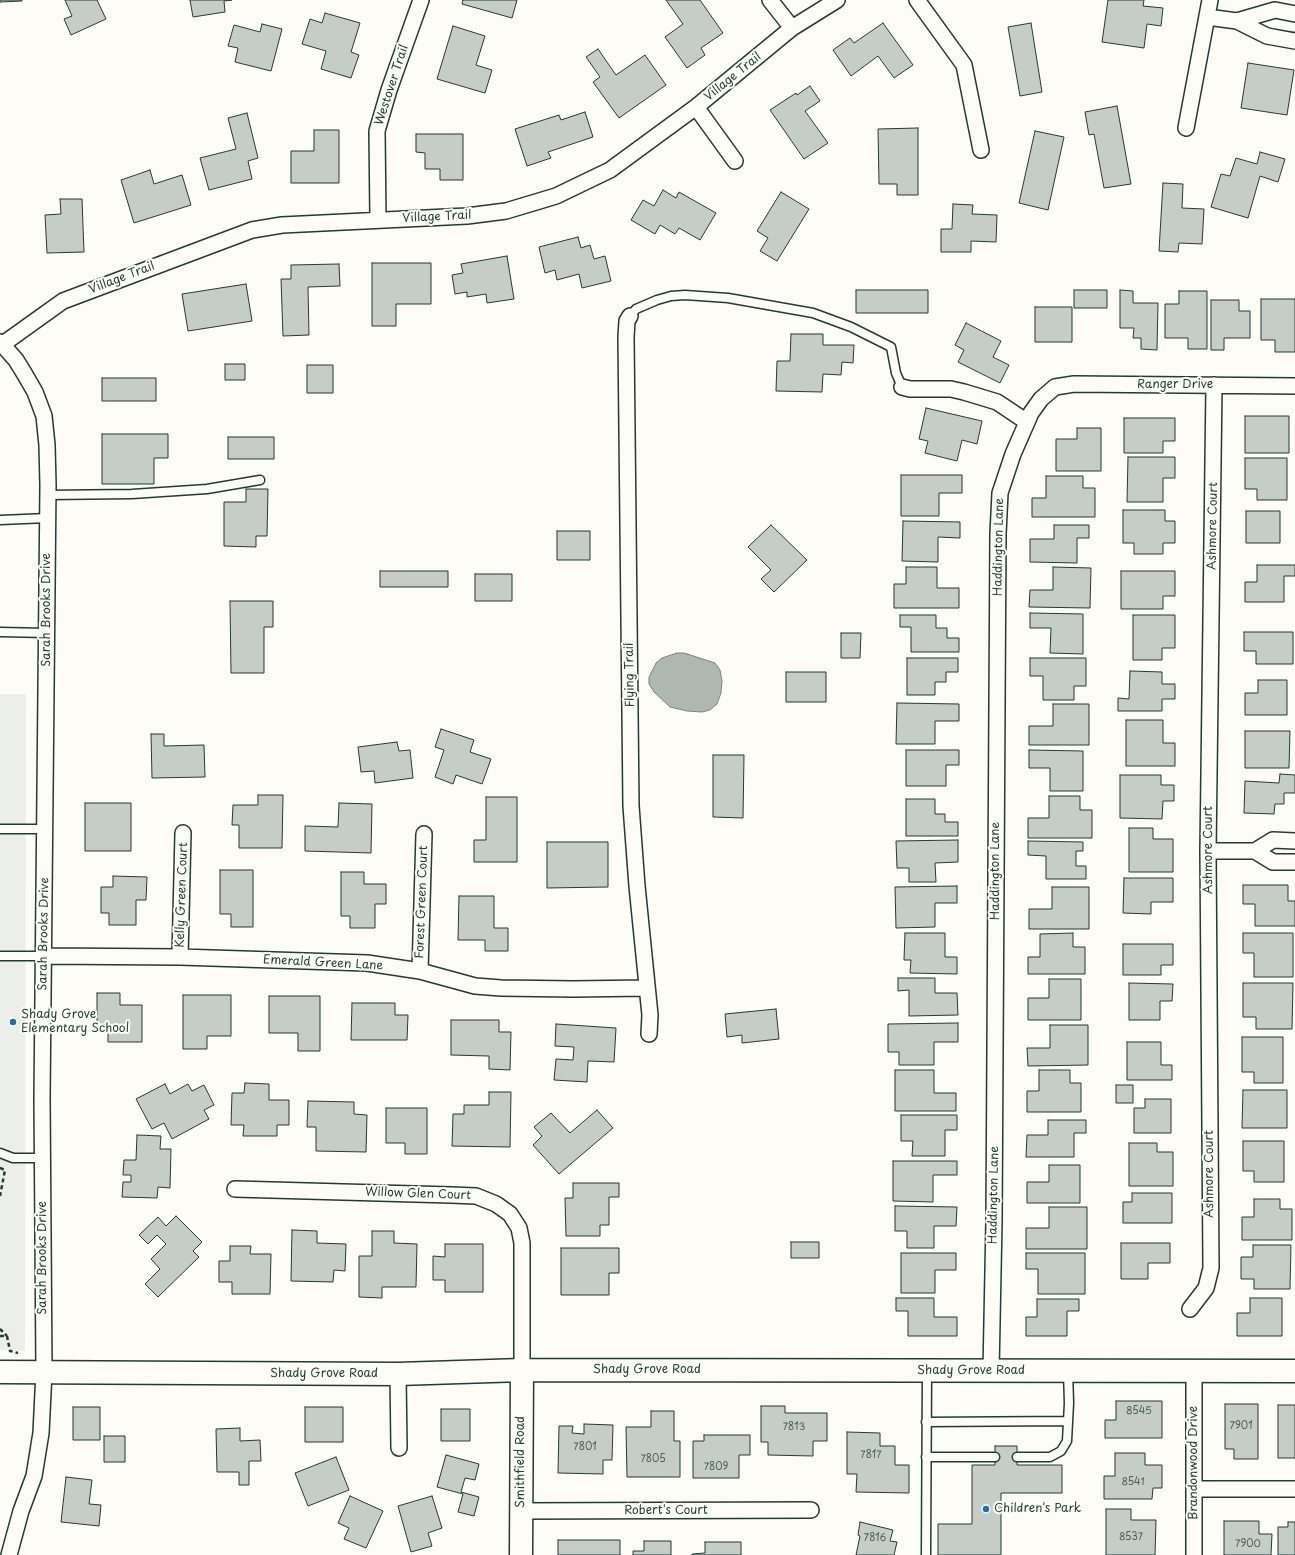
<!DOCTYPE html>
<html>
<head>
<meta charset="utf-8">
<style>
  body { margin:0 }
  canvas { display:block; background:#fdfcf7 }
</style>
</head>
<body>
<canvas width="1295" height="1555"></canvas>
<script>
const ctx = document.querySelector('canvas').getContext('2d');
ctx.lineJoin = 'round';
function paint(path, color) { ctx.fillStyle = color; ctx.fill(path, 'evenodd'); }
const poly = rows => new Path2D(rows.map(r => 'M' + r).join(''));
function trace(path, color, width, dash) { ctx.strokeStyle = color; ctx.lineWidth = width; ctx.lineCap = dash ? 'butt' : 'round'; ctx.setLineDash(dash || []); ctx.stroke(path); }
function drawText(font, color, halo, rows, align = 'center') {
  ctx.font = font + ' "Playpen Sans",sans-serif'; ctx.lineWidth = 4; ctx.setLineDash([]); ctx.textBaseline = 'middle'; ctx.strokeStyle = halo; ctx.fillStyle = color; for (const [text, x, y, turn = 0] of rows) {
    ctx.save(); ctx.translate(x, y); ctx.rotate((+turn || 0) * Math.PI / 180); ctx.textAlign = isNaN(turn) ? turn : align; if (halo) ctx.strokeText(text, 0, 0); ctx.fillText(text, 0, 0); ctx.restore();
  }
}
paint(poly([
  [0,694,26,694,25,1351,0,1350]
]), '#eceee9');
const water = poly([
  [677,653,684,653,715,663,720,670,722,681,721,693,717,704,710,710,702,712,687,711,670,707,654,692,649,684,649,677,656,663,662,658,677,653]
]);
paint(water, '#aeb8b1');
trace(water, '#75877f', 1);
const building = poly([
  [0,0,22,0,22,1,0,2,0,0],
  [65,0,97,0,106,19,71,35,64,19,72,16,65,0],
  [190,0,232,0,224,1,225,12,193,17,190,0],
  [463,0,517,0,512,18,462,4,463,0],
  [666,0,700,0,723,33,701,48,705,55,687,68,665,37,683,24,666,0],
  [1108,0,1144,0,1143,6,1163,8,1161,26,1147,24,1144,48,1102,42,1108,0],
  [325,13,360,23,351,52,359,55,351,78,321,69,326,51,302,44,310,19,322,23,325,13],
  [883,23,913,65,894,78,878,56,851,76,833,50,850,38,854,43,883,23],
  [1031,23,1042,92,1020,96,1008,27,1031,23],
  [262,24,282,29,271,71,235,62,238,48,228,46,234,25,260,32,262,24],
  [453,26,485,36,476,65,492,70,485,93,437,79,453,26],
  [598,49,616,75,645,55,666,85,619,118,593,82,600,77,586,57,598,49],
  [1248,63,1294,70,1287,115,1241,108,1248,63],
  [810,86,820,101,805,111,828,143,804,159,770,110,796,93,797,95,810,86],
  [1117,106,1131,184,1104,188,1094,134,1089,135,1085,112,1117,106],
  [585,112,593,137,548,152,551,158,527,166,515,129,559,115,561,120,585,112],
  [247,113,258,158,248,161,252,179,209,190,200,158,236,149,228,118,247,113],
  [918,128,918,195,897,195,897,184,879,184,878,129,918,128],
  [314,130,339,130,339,183,291,183,291,151,314,151,314,130],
  [1035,131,1064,137,1048,210,1019,203,1035,131],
  [416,134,463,134,463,180,440,180,440,169,425,169,425,153,416,152,416,134],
  [1260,152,1285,159,1278,182,1260,176,1248,218,1211,207,1221,174,1230,176,1236,158,1257,164,1260,152],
  [150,170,154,184,182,175,191,205,134,223,121,180,150,170],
  [1163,183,1183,184,1182,208,1204,209,1202,244,1179,243,1178,252,1159,251,1163,183],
  [663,190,676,198,679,192,716,213,700,240,679,228,675,234,660,225,655,234,631,220,643,200,654,206,663,190],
  [781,192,809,209,777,261,760,251,768,238,757,231,781,192],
  [60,199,82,199,84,252,47,253,45,215,61,214,60,199],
  [953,204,973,205,972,214,997,215,996,242,971,241,971,252,941,252,941,229,952,229,953,204],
  [578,237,581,248,590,245,594,259,605,256,611,281,582,288,579,274,557,280,555,270,545,273,539,247,578,237],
  [507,256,514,299,487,303,486,294,467,297,467,292,455,294,452,275,463,273,461,264,507,256],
  [372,263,431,263,431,304,396,304,396,326,372,326,372,263],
  [339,264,340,286,308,287,309,335,283,336,281,279,291,279,291,265,339,264],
  [246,284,252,321,188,331,182,294,246,284],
  [856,290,928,290,928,313,856,313,856,290],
  [1074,290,1107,290,1107,308,1074,308,1074,290],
  [1120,290,1133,291,1133,303,1158,303,1157,350,1141,349,1141,338,1133,338,1134,328,1120,328,1120,290],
  [1179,291,1207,291,1207,349,1188,349,1188,338,1165,338,1165,304,1179,304,1179,291],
  [1261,299,1295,299,1295,352,1275,352,1275,340,1261,340,1261,299],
  [1211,300,1239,300,1239,311,1250,311,1250,338,1224,338,1224,350,1211,350,1211,300],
  [1035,307,1072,307,1072,342,1035,342,1035,307],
  [966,323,1001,341,993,357,1009,365,1000,383,958,362,964,350,955,345,966,323],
  [791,334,823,334,823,345,854,345,853,363,842,362,841,375,823,374,822,392,776,391,777,361,790,361,791,334],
  [225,364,245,364,245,380,225,380,225,364],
  [307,365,333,365,333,393,307,393,307,365],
  [102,378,156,378,156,401,102,401,102,378],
  [926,408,982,421,977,444,962,440,957,461,925,453,928,441,919,439,926,408],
  [1245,416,1289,416,1289,453,1245,453,1245,416],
  [1124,418,1175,418,1175,441,1163,441,1163,453,1124,453,1124,418],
  [1077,428,1101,428,1101,471,1056,471,1056,439,1077,439,1077,428],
  [102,434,168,434,168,458,154,458,154,484,102,484,102,434],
  [228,437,274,437,274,459,228,459,228,437],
  [1128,457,1175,457,1175,478,1163,478,1163,502,1127,502,1128,457],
  [1245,458,1287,458,1287,500,1257,500,1257,489,1245,489,1245,458],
  [901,475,962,475,962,493,939,493,939,516,901,516,901,475],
  [1046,476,1083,476,1083,488,1095,488,1095,517,1032,517,1032,498,1046,498,1046,476],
  [246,489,268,489,267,536,256,536,256,547,224,546,224,502,246,502,246,489],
  [1123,510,1165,510,1165,521,1175,521,1175,543,1163,543,1163,554,1134,554,1134,543,1123,543,1123,510],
  [1246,511,1280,511,1280,543,1246,543,1246,511],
  [903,521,960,522,960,538,938,537,938,562,902,561,903,521],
  [771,525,807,560,774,592,761,579,771,570,748,547,771,525],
  [1054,525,1089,525,1089,538,1077,538,1077,563,1030,562,1030,539,1054,539,1054,525],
  [557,531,590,531,590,560,557,560,557,531],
  [1257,565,1295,565,1295,576,1284,576,1284,602,1245,602,1245,582,1257,582,1257,565],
  [906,567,937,567,937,588,959,588,959,608,894,608,894,584,906,584,906,567],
  [1053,567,1091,568,1090,608,1029,607,1030,590,1053,590,1053,567],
  [380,571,448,571,448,587,380,587,380,571],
  [1121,571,1175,571,1175,596,1163,596,1163,609,1121,609,1121,571],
  [475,574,512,574,512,601,475,601,475,574],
  [230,601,273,601,273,627,264,627,264,673,231,673,230,601],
  [1030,613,1083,614,1083,654,1050,653,1051,628,1030,628,1030,613],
  [900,615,936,615,936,628,947,628,947,638,959,638,959,652,911,652,911,627,900,627,900,615],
  [1133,615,1175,615,1175,648,1162,648,1162,660,1133,660,1133,615],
  [1244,632,1293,632,1293,664,1256,664,1256,651,1244,651,1244,632],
  [841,633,861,633,860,658,841,658,841,633],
  [907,658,958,658,958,672,946,672,946,682,935,682,935,695,907,695,907,658],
  [1030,658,1086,658,1086,686,1074,686,1074,700,1043,700,1043,676,1030,676,1030,658],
  [1130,671,1162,672,1162,684,1175,684,1175,699,1162,699,1162,711,1118,711,1118,698,1129,699,1130,671],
  [786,672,826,672,826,702,786,702,786,672],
  [1258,680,1287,680,1287,715,1245,715,1245,693,1258,693,1258,680],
  [897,703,959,704,959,721,935,721,935,744,896,744,897,703],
  [1053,704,1089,704,1089,745,1029,745,1029,726,1053,726,1053,704],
  [1126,720,1163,720,1163,743,1175,743,1175,766,1126,766,1126,720],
  [441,729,474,740,470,752,491,759,482,784,456,775,453,784,435,777,444,750,435,747,441,729],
  [1245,731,1290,731,1289,768,1245,768,1245,731],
  [151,734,164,734,164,746,204,745,205,777,152,778,151,734],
  [397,742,399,751,410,750,413,778,375,783,374,771,361,772,358,747,397,742],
  [906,750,959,750,959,765,946,765,946,786,906,786,906,750],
  [1029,750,1083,751,1083,791,1050,791,1050,768,1029,768,1029,750],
  [713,755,744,755,743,818,713,817,713,755],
  [1280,774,1295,775,1295,793,1284,793,1284,804,1275,804,1274,814,1244,813,1245,781,1279,783,1280,774],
  [1120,775,1161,775,1161,785,1174,785,1174,801,1163,801,1162,819,1120,818,1120,775],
  [258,795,283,795,282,848,239,848,239,825,232,825,233,805,258,805,258,795],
  [1049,796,1080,796,1080,810,1092,810,1092,838,1028,838,1028,818,1049,818,1049,796],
  [486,797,517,797,517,862,474,862,474,840,486,840,486,797],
  [906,799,935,799,935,814,945,814,945,822,958,822,958,836,906,836,906,799],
  [85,803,131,803,131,851,85,851,85,803],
  [339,803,372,804,371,853,305,851,305,826,338,827,339,803],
  [1129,828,1153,828,1153,839,1173,839,1173,872,1129,872,1129,828],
  [958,840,958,862,935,863,936,882,909,882,909,868,897,868,896,841,958,840],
  [1028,841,1083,842,1083,851,1076,851,1076,866,1086,866,1086,879,1046,879,1046,856,1028,855,1028,841],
  [547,842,608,842,608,887,547,888,547,842],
  [220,870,253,870,253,927,231,927,231,914,220,914,220,870],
  [341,872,364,872,364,884,386,884,386,904,375,904,375,928,350,928,350,916,341,916,341,872],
  [113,876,147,877,146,900,136,900,136,925,109,925,109,913,101,913,101,887,113,887,113,876],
  [1124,878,1173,878,1173,902,1151,902,1151,914,1123,913,1124,878],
  [1243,885,1288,885,1288,901,1295,901,1295,926,1255,926,1255,904,1243,904,1243,885],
  [957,886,957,903,935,903,935,927,896,928,895,887,957,886],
  [1052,887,1089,887,1089,929,1029,929,1029,909,1052,909,1052,887],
  [459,896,494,896,494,928,508,928,508,951,485,951,485,940,458,940,459,896],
  [905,933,945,933,945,957,957,957,957,974,910,973,911,960,904,960,905,933],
  [1073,933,1073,947,1085,947,1085,974,1028,974,1028,957,1040,957,1040,934,1073,933],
  [1243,933,1293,933,1293,977,1254,977,1254,953,1243,953,1243,933],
  [1123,944,1173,944,1173,965,1161,965,1161,975,1123,975,1123,944],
  [898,978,935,978,935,993,957,993,958,1015,909,1016,909,990,898,991,898,978],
  [1049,979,1081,979,1081,1020,1028,1020,1028,998,1049,998,1049,979],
  [1129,983,1173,984,1172,1001,1160,1001,1160,1020,1129,1020,1129,983],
  [1243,983,1293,983,1292,1029,1256,1029,1256,1017,1243,1017,1243,983],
  [97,993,120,993,120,1005,142,1005,142,1042,108,1042,108,1031,97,1031,97,993],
  [183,995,231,995,231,1036,207,1036,207,1049,183,1049,183,995],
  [269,996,320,996,320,1051,298,1051,298,1033,269,1033,269,996],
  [352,1003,395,1003,395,1015,408,1015,407,1040,351,1040,352,1003],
  [776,1009,779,1039,742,1043,742,1035,727,1037,725,1014,776,1009],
  [451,1020,499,1020,499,1032,511,1032,510,1070,489,1069,489,1056,451,1055,451,1020],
  [958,1023,958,1042,934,1042,934,1065,899,1065,899,1052,888,1052,888,1024,958,1023],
  [556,1024,616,1028,614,1062,588,1061,587,1082,554,1080,556,1059,573,1060,574,1047,555,1046,556,1024],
  [1050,1025,1088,1025,1088,1065,1028,1066,1027,1048,1050,1048,1050,1025],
  [1242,1037,1283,1037,1283,1083,1254,1083,1254,1072,1242,1072,1242,1037],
  [1127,1042,1161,1042,1161,1065,1172,1065,1172,1080,1127,1080,1127,1042],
  [895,1070,934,1070,934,1093,956,1093,956,1111,895,1111,895,1070],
  [1039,1070,1070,1070,1070,1083,1081,1083,1081,1112,1027,1112,1027,1091,1039,1091,1039,1070],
  [245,1083,269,1084,269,1100,289,1100,289,1125,277,1125,277,1136,243,1136,244,1125,231,1125,232,1093,244,1093,245,1083],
  [165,1084,170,1094,188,1084,192,1091,204,1085,214,1105,204,1110,209,1119,172,1139,164,1123,152,1129,136,1099,165,1084],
  [1116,1085,1133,1085,1133,1103,1116,1103,1116,1085],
  [1243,1090,1287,1090,1287,1128,1242,1128,1243,1090],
  [489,1092,511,1092,510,1147,452,1146,453,1114,464,1114,464,1105,489,1105,489,1092],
  [1145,1099,1171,1099,1171,1133,1134,1133,1134,1108,1145,1108,1145,1099],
  [308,1101,354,1102,354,1114,367,1115,366,1152,316,1151,316,1127,307,1127,308,1101],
  [386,1108,427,1108,427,1154,405,1154,405,1143,386,1143,386,1108],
  [597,1110,613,1128,559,1174,533,1145,542,1136,534,1127,551,1113,570,1133,597,1110],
  [901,1115,957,1115,957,1130,945,1130,945,1156,912,1156,913,1141,901,1141,901,1115],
  [1048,1120,1086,1120,1086,1133,1074,1133,1074,1157,1026,1157,1027,1135,1048,1135,1048,1120],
  [137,1135,161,1136,160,1149,171,1149,170,1188,158,1187,157,1198,122,1197,123,1182,131,1182,131,1175,123,1175,124,1160,136,1160,137,1135],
  [1243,1141,1284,1141,1284,1182,1254,1182,1254,1171,1243,1171,1243,1141],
  [1129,1143,1157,1143,1157,1152,1173,1152,1173,1186,1129,1186,1129,1143],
  [893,1161,957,1161,957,1175,933,1175,933,1202,893,1201,893,1161],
  [1049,1165,1080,1165,1080,1203,1027,1203,1027,1182,1049,1182,1049,1165],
  [573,1183,619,1183,619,1197,609,1197,609,1225,600,1225,600,1236,566,1236,565,1198,573,1198,573,1183],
  [1132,1193,1172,1193,1172,1223,1123,1223,1123,1202,1132,1202,1132,1193],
  [1254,1199,1280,1199,1280,1209,1292,1209,1292,1240,1242,1240,1242,1217,1254,1217,1254,1199],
  [895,1206,957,1207,956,1226,934,1226,934,1248,907,1248,907,1231,895,1231,895,1206],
  [1049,1207,1087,1207,1087,1249,1026,1249,1026,1228,1049,1228,1049,1207],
  [176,1216,202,1242,193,1251,199,1257,158,1297,145,1284,160,1269,151,1259,166,1244,157,1235,148,1244,139,1235,158,1217,166,1226,176,1216],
  [292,1230,317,1231,317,1243,346,1244,345,1271,334,1270,333,1282,291,1281,292,1230],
  [372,1231,394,1231,394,1243,417,1244,416,1287,382,1287,382,1298,359,1297,359,1256,372,1256,372,1231],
  [791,1242,819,1242,819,1258,791,1258,791,1242],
  [1121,1243,1170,1243,1170,1263,1148,1263,1148,1279,1121,1279,1121,1243],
  [445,1244,483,1244,483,1292,445,1292,445,1280,433,1280,433,1256,445,1257,445,1244],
  [1253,1245,1291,1245,1290,1289,1254,1289,1254,1279,1241,1279,1241,1257,1253,1257,1253,1245],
  [230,1246,251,1246,250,1254,271,1254,270,1294,232,1294,232,1282,219,1282,219,1261,230,1261,230,1246],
  [561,1248,619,1248,619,1273,609,1273,609,1295,561,1295,561,1248],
  [901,1253,956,1253,956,1270,935,1270,935,1293,901,1293,901,1253],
  [1026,1253,1085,1253,1085,1294,1038,1294,1038,1269,1026,1269,1026,1253],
  [896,1298,934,1298,934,1317,957,1317,957,1336,908,1336,908,1311,896,1311,896,1298],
  [1250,1298,1282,1298,1282,1336,1237,1336,1237,1313,1250,1313,1250,1298],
  [1037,1299,1079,1299,1079,1311,1067,1311,1067,1336,1026,1336,1026,1317,1037,1317,1037,1299],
  [1116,1401,1162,1401,1162,1438,1105,1438,1105,1420,1116,1420,1116,1401],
  [1225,1404,1258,1404,1258,1459,1234,1459,1234,1449,1225,1449,1225,1404],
  [1278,1405,1295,1405,1295,1458,1278,1458,1278,1405],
  [761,1406,785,1406,785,1413,827,1413,827,1441,813,1441,813,1456,768,1455,768,1442,761,1442,761,1406],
  [73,1407,100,1407,100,1440,73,1440,73,1407],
  [305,1407,343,1407,343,1442,305,1442,305,1407],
  [441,1409,470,1409,470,1441,441,1441,441,1409],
  [651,1411,674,1411,674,1441,680,1441,680,1477,627,1477,626,1427,651,1427,651,1411],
  [584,1424,613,1425,612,1460,603,1460,603,1474,558,1473,559,1426,573,1426,572,1433,584,1434,584,1424],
  [240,1428,240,1441,260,1440,261,1461,249,1461,249,1485,239,1485,239,1472,217,1472,216,1429,240,1428],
  [847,1432,880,1433,880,1446,895,1446,895,1465,909,1465,909,1493,856,1492,857,1474,847,1474,847,1432],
  [704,1435,750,1435,750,1455,739,1455,739,1478,693,1478,693,1441,704,1441,704,1435],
  [104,1436,125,1436,125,1462,104,1462,104,1436],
  [995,1446,1017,1446,1017,1465,1062,1465,1062,1493,1001,1493,1001,1555,938,1555,938,1524,972,1524,972,1465,995,1465,995,1446],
  [1115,1453,1145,1453,1145,1465,1162,1465,1162,1488,1153,1488,1152,1499,1104,1499,1104,1476,1115,1476,1115,1453],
  [446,1455,479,1464,475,1480,465,1478,461,1492,479,1497,474,1516,458,1512,463,1494,437,1487,446,1455],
  [336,1457,349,1490,308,1506,295,1473,336,1457],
  [66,1477,92,1480,89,1504,101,1505,99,1526,61,1522,66,1477],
  [350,1496,383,1511,366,1548,344,1539,349,1528,338,1523,350,1496],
  [432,1496,442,1528,428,1533,432,1546,411,1552,398,1506,432,1496],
  [1106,1509,1131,1509,1131,1520,1156,1520,1155,1555,1106,1555,1106,1509],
  [1224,1521,1259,1521,1259,1534,1272,1534,1271,1555,1224,1555,1224,1521],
  [860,1522,893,1530,890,1541,897,1542,894,1555,856,1555,860,1536,858,1535,860,1522],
  [1288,1522,1295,1522,1295,1555,1278,1555,1278,1527,1288,1527,1288,1522],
  [558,1540,620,1540,620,1555,558,1555,558,1540],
  [644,1541,671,1541,671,1555,633,1555,633,1551,644,1551,644,1541],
  [705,1542,741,1542,741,1555,692,1555,692,1554,705,1553,705,1542]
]);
paint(building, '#c6cdc7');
trace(building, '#1f3d34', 1);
const lane = poly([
  [630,316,636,309,657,300,671,296,685,295,728,298,813,313,851,327,891,347,896,373,902,387],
  [48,495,132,494,207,489,260,480],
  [0,520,48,518],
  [0,632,47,633],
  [0,829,45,829],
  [0,956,44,956],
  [0,1153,13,1158,43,1158],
  [926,1422,1068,1421],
  [926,1457,995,1457],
  [1017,1457,1050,1457,1061,1451,1067,1441,1069,1403,1068,1371],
  [926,1555,927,1371]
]);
const street = poly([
  [770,0,792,28],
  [917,0,964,65,981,150],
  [1207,17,1237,21,1267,36,1295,41],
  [1237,21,1275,10,1295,14],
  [696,107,735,161],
  [1186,128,1210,0],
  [378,220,377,131,389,90,421,0],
  [630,316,627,321,626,337,631,806,637,886,650,1015,649,1034],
  [0,342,16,360,24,373,35,392,44,416,47,445,48,485,42,1098,44,1372,41,1433,34,1476,21,1511,9,1555],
  [3,344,63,301,252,230,282,225,467,216,506,211,556,196,610,170,696,107,792,28,837,0],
  [902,387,910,389,951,389,964,392,997,402,1027,422],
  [1208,851,1255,851,1273,862,1295,862],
  [1255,851,1273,840,1295,841],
  [44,956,180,957,367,963,420,971,475,986,501,988,573,989,647,988],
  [180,957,183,833],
  [420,971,424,834],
  [235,1189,451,1195,476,1196,496,1204,510,1214,519,1228,522,1243,522,1370],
  [1190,1309,1206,1288,1211,1268,1208,851,1214,385],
  [991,1371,994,1221,998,534,1000,493,1013,454,1031,413,1041,399,1055,387,1074,384,1295,386],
  [398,1374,399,1448],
  [1194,1489,1295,1489],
  [521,1511,811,1510],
  [1194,1555,1194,1371]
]);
const secondary = poly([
  [0,1372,398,1374,522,1370,1295,1371],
  [521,1555,522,1370]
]);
trace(lane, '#1f3d34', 11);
trace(street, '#1f3d34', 18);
trace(secondary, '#1f3d34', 25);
trace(poly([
  [0,1168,5,1170,0,1196],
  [0,1329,7,1336],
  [0,1336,7,1336,10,1351,18,1353]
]), '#1f3d34', 2.5, [4, 3]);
trace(lane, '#fdfcf7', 8);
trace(street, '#fdfcf7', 15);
trace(secondary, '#fdfcf7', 22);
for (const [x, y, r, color] of [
  [13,1022,4,"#1f6fb2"],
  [986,1509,4,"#1f6fb2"]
]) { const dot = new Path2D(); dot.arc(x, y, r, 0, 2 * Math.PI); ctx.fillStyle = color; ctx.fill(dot); trace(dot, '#fdfcf7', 1.5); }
drawText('10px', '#496159', null, [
  ["8545",1139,1411],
  ["7901",1241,1426],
  ["7813",794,1427],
  ["7801",585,1447],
  ["7817",871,1455],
  ["7805",653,1459],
  ["7809",716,1467],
  ["8541",1133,1482],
  ["8537",1131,1537],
  ["7816",875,1538],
  ["7900",1248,1544]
]);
drawText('12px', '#1f3d34', '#fdfcf7', [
  ["Village Trail",733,77,-39],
  ["Westover Trail",392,85,-72],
  ["Village Trail",437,217,-3],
  ["Village Trail",122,278,-21],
  ["Ranger Drive",1175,385],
  ["Ashmore Court",1213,526,-89],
  ["Haddington Lane",999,547,-89],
  ["Sarah Brooks Drive",47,610,-90],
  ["Flying Trail",630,675,-91],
  ["Ashmore Court",1209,850,-90],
  ["Haddington Lane",996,871,-90],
  ["Kelly Green Court",182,895,-88],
  ["Forest Green Court",422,902,-88],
  ["Sarah Brooks Drive",44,934,-89],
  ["Emerald Green Lane",323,963,3],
  ["Ashmore Court",1210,1174,-90],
  ["Willow Glen Court",418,1194,2],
  ["Haddington Lane",994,1195,-89],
  ["Sarah Brooks Drive",43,1258,-90],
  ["Shady Grove Road",647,1370],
  ["Shady Grove Road",971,1371],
  ["Shady Grove Road",324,1374],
  ["Smithfield Road",521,1462,-90],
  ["Brandonwood Drive",1194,1463,-90],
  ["Robert's Court",666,1511]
]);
drawText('12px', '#1f3d34', '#fdfcf7', [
  ["Shady Grove",21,1015],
  ["Elementary School",21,1029],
  ["Children's Park",994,1509]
], 'left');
</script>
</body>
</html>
